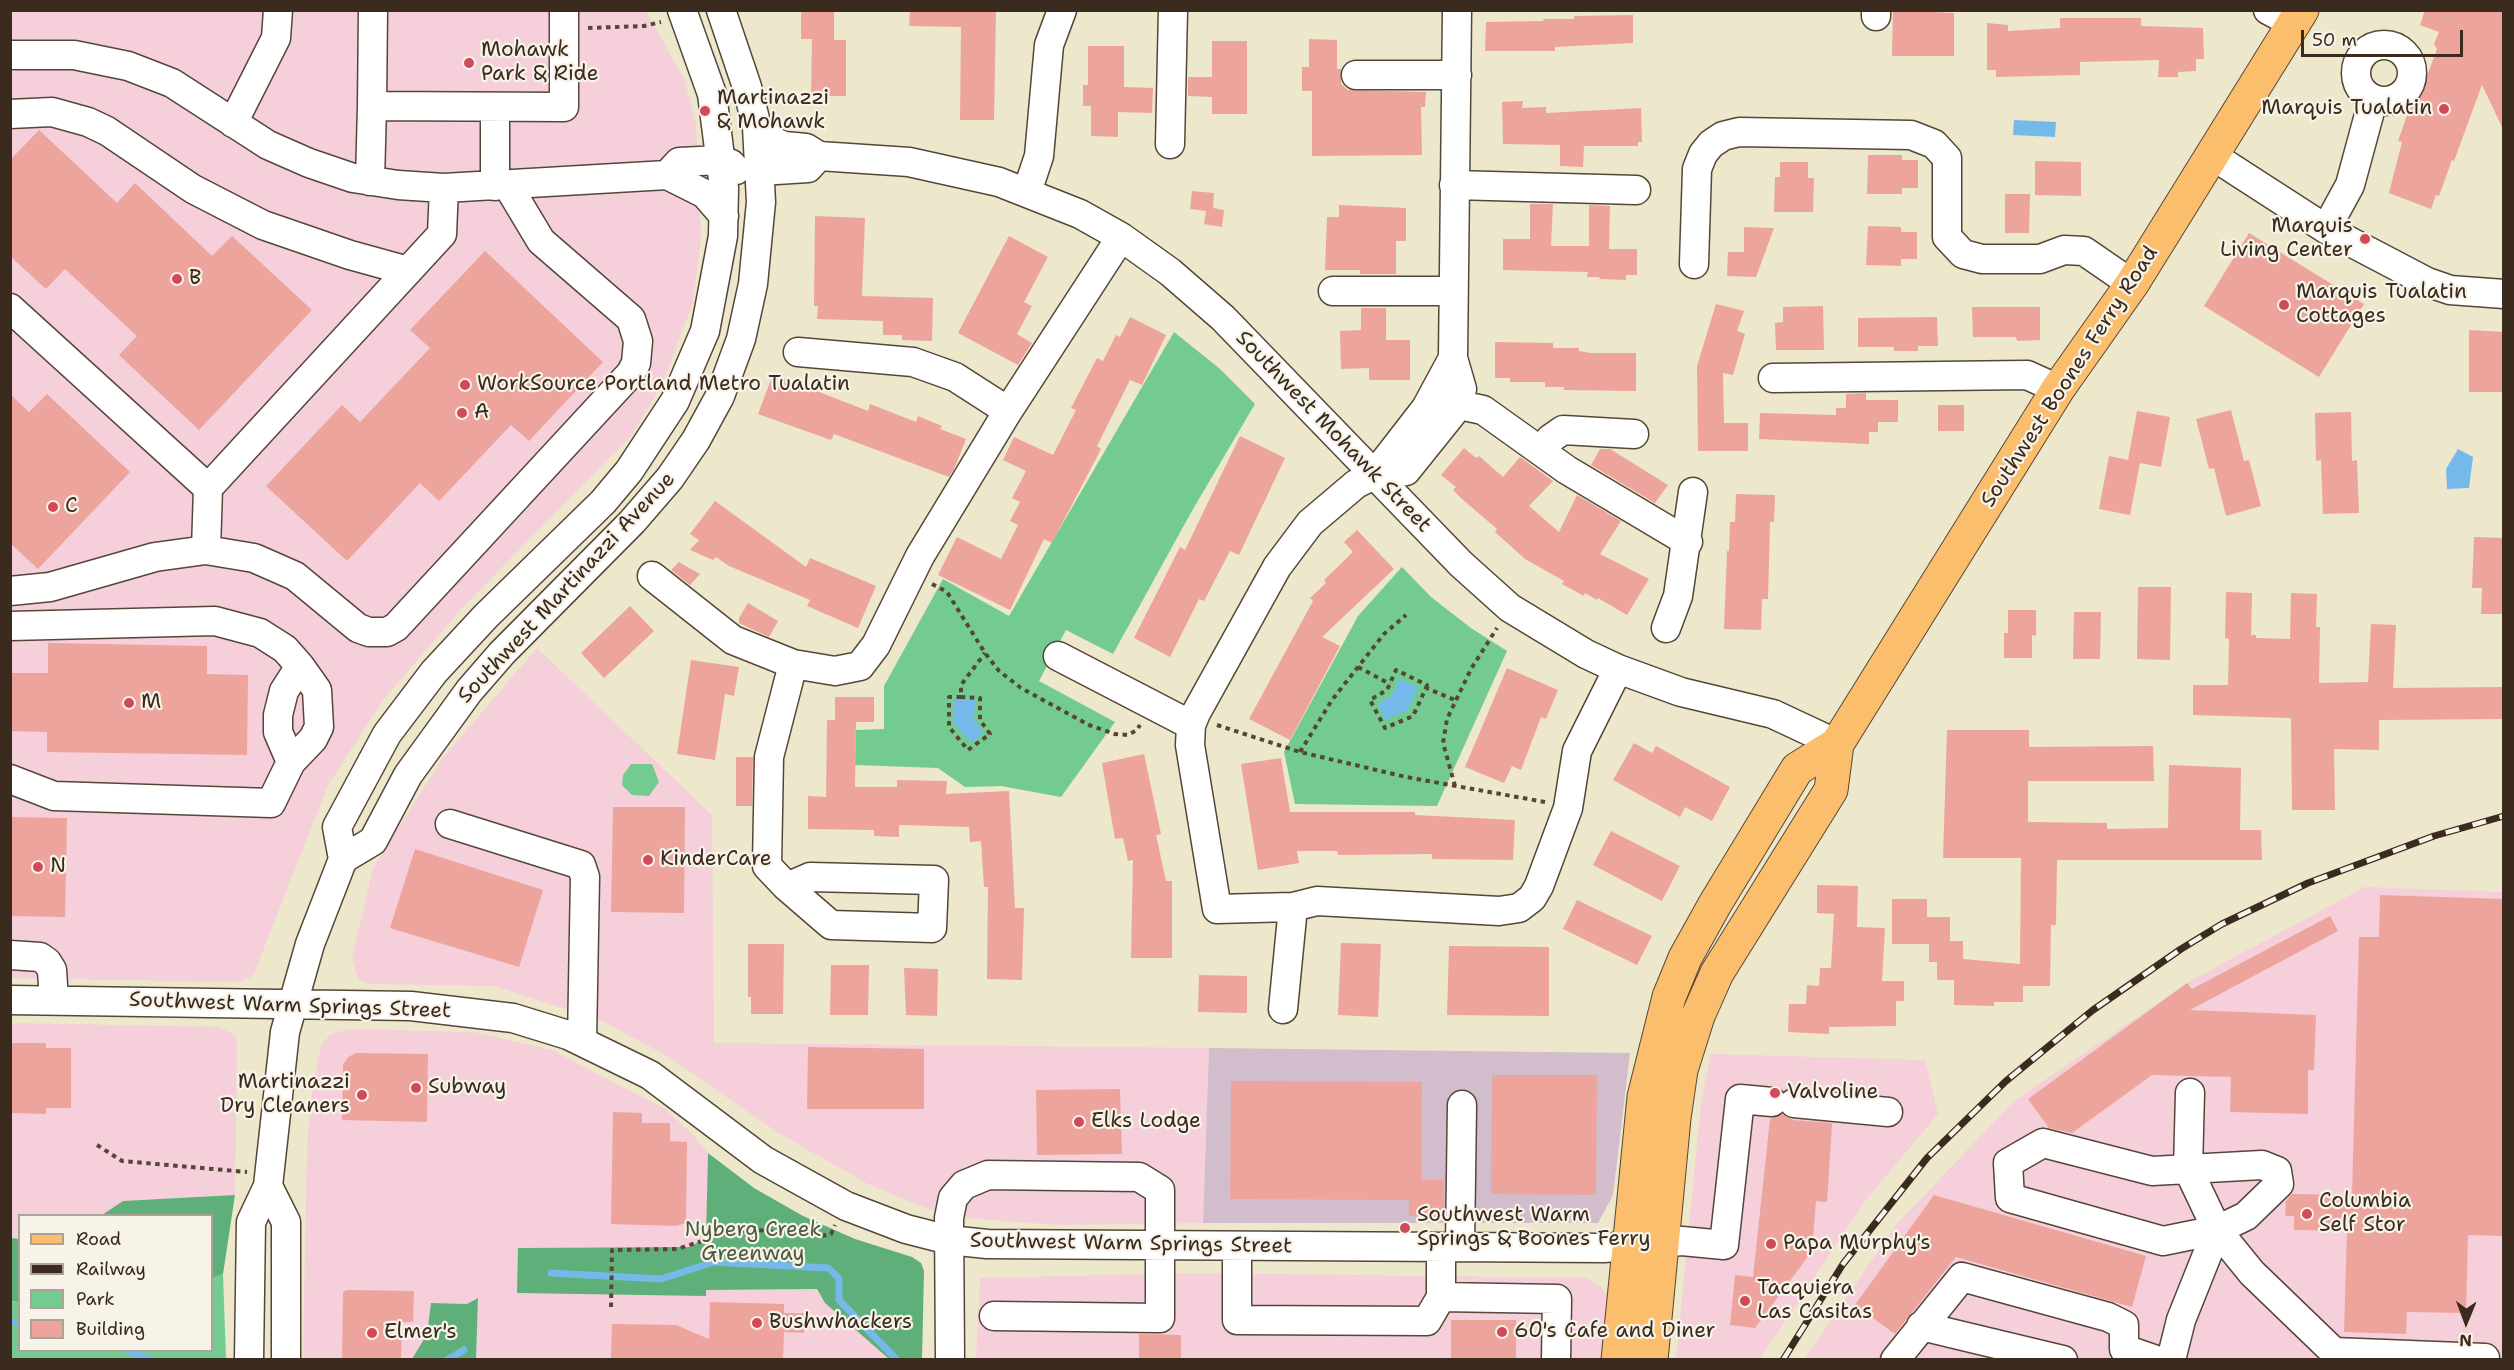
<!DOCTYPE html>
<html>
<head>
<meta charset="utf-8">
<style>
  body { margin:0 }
  #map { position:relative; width:2514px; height:1370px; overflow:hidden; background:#ede7cc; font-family:"Shantell Sans",sans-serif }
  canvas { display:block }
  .frame { position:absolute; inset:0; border:12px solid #3b2a1e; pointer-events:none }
  .legend { position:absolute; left:18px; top:1214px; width:195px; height:138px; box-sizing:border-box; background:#f7f3e8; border:2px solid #aca397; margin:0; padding:8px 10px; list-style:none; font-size:18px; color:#3b2a1e }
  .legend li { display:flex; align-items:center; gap:12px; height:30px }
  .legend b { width:30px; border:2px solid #aca397 }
  .north { position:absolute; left:2436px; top:1292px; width:60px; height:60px; -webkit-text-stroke:4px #f7f3e8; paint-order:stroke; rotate:181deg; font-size:16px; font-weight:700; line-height:24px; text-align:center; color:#3b2a1e }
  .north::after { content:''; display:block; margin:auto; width:21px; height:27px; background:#3b2a1e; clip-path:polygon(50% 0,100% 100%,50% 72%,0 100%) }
  .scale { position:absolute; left:2301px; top:30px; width:162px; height:27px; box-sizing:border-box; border:3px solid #3b2a1e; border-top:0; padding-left:8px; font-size:18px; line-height:21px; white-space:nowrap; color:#3b2a1e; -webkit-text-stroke:4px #f7f3e8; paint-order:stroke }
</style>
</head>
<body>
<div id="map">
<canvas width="2514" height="1370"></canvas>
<div class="frame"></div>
<ul class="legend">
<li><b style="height:8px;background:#fabe6d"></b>Road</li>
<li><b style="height:8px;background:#3b2a1e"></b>Railway</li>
<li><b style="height:16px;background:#74cb90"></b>Park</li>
<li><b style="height:16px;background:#eda49d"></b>Building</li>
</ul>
<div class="north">N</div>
<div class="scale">50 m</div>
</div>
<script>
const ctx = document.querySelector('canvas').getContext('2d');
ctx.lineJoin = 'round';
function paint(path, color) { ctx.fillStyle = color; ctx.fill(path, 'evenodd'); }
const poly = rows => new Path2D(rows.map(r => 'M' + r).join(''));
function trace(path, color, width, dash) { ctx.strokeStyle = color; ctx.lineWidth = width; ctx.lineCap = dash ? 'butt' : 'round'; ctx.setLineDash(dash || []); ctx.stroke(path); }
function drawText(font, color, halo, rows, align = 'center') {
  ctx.font = font + ' "Shantell Sans",sans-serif'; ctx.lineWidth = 4.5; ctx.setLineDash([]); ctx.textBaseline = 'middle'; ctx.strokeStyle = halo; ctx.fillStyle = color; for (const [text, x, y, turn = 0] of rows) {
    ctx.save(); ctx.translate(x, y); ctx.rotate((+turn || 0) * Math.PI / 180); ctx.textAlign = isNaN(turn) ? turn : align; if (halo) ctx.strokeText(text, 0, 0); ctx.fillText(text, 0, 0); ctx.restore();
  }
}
paint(poly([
  [11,11,646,11,684,79,696,122,701,239,693,302,663,383,632,435,462,608,384,699,328,785,253,976,237,982,11,978],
  [537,648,712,815,714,1043,1209,1048,1203,1223,1059,1225,964,1218,928,1209,866,1183,780,1134,667,1056,602,1021,495,986,370,984,358,979,352,959,373,868,442,759],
  [2365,887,2503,892,2503,1359,1804,1360,1896,1225,2014,1101,2192,980],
  [11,1023,220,1027,237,1037,235,1195,123,1201,102,1215,20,1216,19,1239,11,1238],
  [349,1029,473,1032,552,1050,665,1109,691,1133,708,1153,706,1236,691,1247,518,1248,518,1293,706,1295,706,1290,817,1289,825,1303,889,1359,476,1359,477,1298,467,1304,431,1303,427,1334,412,1359,303,1360,307,1146,313,1084,322,1043,332,1034],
  [1711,1054,1925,1060,1938,1114,1865,1201,1760,1359,1676,1360,1701,1103],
  [1199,1273,1585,1278,1600,1285,1610,1300,1609,1359,976,1360,980,1278]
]), '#f5cfda');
paint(poly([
  [1209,1048,1630,1053,1613,1195,1598,1223,1203,1223]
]), '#d1bdcb');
paint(poly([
  [1174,332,1220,369,1255,404,1193,509,1113,654,1066,630,1039,681,1115,722,1061,797,1001,786,965,787,938,768,855,765,856,730,884,729,884,686,943,579,1009,616],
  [1402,567,1431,597,1471,628,1507,651,1437,806,1295,804,1284,752,1358,616],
  [631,764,652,764,659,782,649,796,632,795,622,785,623,775],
  [223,1274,226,1359,11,1359,10,1301,19,1302,20,1350,212,1350,212,1278]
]), '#74cb90');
paint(poly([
  [708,1153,754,1188,803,1216,855,1239,912,1257,921,1263,924,1271,922,1359,889,1359,825,1303,817,1289,706,1290,706,1296,517,1293,518,1248,691,1247,706,1236],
  [235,1195,223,1274,212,1278,212,1216,102,1215,123,1201],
  [11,1238,19,1239,19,1302,11,1301],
  [478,1298,476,1359,412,1359,427,1334,431,1303,467,1304]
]), '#5faf7a');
paint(poly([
  [2014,120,2056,122,2055,137,2013,135],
  [2458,449,2473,457,2469,488,2447,489,2446,469],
  [1399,679,1418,687,1408,710,1385,720,1378,704,1392,695],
  [954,700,975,700,974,718,983,733,971,743,954,723]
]), '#75b9eb');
trace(poly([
  [551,1273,661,1279,714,1262,828,1268,839,1278,839,1300,897,1360],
  [10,1322,20,1323],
  [126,1350,152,1360],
  [447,1360,464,1350]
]), '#75b9eb', 7);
paint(poly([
  [801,10,834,10,834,40,846,40,846,96,811,96,812,39,801,39],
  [910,10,996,10,994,120,960,120,961,27,909,26],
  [1893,10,1954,13,1954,56,1892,56],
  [2425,10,2504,10,2504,131,2482,85,2454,161,2452,160,2439,196,2436,195,2431,209,2389,193,2402,142,2398,141,2415,93,2420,95,2437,49,2434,44,2439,32,2420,25],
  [1633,15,1633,43,1555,47,1555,51,1485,51,1486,22,1544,21,1543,19,1574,19,1574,16],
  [2060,18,2141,18,2141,26,2203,28,2204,59,2196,59,2196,71,2178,72,2178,77,2158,77,2159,60,2080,62,2080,75,1996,77,1996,70,1987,70,1987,23,2008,25,2008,31,2060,28],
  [1309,39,1337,40,1337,69,1341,69,1341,84,1348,90,1426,92,1425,107,1421,107,1422,155,1312,156,1312,91,1302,91,1302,67,1309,67],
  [1212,41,1247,41,1247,114,1212,114,1212,97,1188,96,1188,77,1212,77],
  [1088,46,1124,46,1124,87,1153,88,1152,113,1118,112,1118,137,1091,136,1091,106,1083,106,1083,85,1088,85],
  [1523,101,1522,108,1546,107,1546,113,1641,108,1642,142,1638,142,1638,146,1584,146,1583,167,1560,166,1560,145,1503,144,1502,102],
  [39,130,117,203,135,183,212,256,232,236,312,310,199,430,119,355,137,336,65,269,46,289,10,256,10,160],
  [1868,155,1902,155,1902,160,1918,160,1918,188,1902,188,1902,194,1867,194],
  [2035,161,2081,162,2081,196,2035,195],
  [1780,162,1808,162,1808,178,1814,178,1813,212,1774,212,1775,177,1780,177],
  [1192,191,1214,193,1213,208,1224,210,1222,227,1204,224,1206,211,1190,209],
  [2005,194,2030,194,2029,233,2005,233],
  [1530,204,1553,204,1551,246,1589,246,1589,205,1610,206,1609,249,1637,249,1637,275,1626,275,1626,280,1600,279,1599,277,1587,277,1588,272,1503,270,1503,239,1530,239],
  [1339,205,1406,208,1406,241,1396,241,1396,274,1360,274,1360,270,1325,270,1327,217,1339,217],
  [815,216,865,218,862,296,933,298,932,341,902,340,902,335,883,335,883,321,817,319,818,306,814,306],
  [1868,226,1901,227,1901,232,1917,232,1917,259,1901,259,1901,266,1866,265],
  [1744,227,1774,228,1756,277,1727,276,1728,252,1744,252],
  [2249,233,2364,304,2319,377,2204,306],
  [1009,236,1048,257,1024,302,1032,306,1017,334,1032,343,1018,365,958,333],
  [485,251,603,362,529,441,511,425,439,501,420,483,347,561,266,486,342,405,360,422,430,348,410,330],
  [1716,304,1744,311,1737,331,1745,334,1733,375,1723,373,1724,423,1748,423,1748,451,1698,451,1697,366],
  [1823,306,1824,350,1776,350,1775,323,1783,322,1783,307],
  [1972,307,2040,307,2040,340,2017,341,2016,337,1973,337],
  [1361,308,1386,308,1386,340,1410,340,1410,380,1369,380,1369,368,1341,369,1340,331,1361,330],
  [1130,317,1166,335,1142,385,1130,380,1097,446,1101,449,1052,543,1044,539,1010,610,938,575,957,537,1001,559,1018,525,1010,521,1020,502,1012,498,1026,471,1003,460,1014,437,1053,455,1076,410,1071,408,1097,358,1103,361,1116,335,1120,337],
  [1937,317,1938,346,1918,346,1918,351,1894,351,1894,347,1858,347,1858,318],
  [2469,330,2504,332,2504,392,2469,392],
  [1495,342,1553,343,1553,348,1579,348,1579,351,1591,353,1636,353,1636,391,1564,390,1564,387,1545,387,1545,382,1510,382,1510,378,1495,378],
  [773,374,868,411,870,404,916,422,918,416,942,426,940,429,966,439,954,469,949,477,834,434,831,440,758,414],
  [1866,393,1866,400,1898,400,1898,422,1878,422,1878,432,1869,432,1869,444,1759,439,1760,413,1836,415,1836,408,1846,408,1846,394],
  [10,394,29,412,47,394,130,472,38,569,10,543],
  [1938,405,1964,405,1964,431,1938,431],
  [2231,410,2244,461,2249,460,2261,506,2226,516,2214,468,2209,469,2196,419],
  [2137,411,2170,417,2161,467,2140,463,2130,515,2099,509,2109,456,2128,460],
  [2351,412,2352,461,2357,460,2359,513,2323,514,2321,460,2316,461,2315,413],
  [1240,436,1285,458,1239,555,1230,551,1204,601,1199,599,1170,657,1134,638,1180,547,1185,550],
  [1464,448,1476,458,1479,456,1503,477,1520,457,1553,481,1529,506,1559,532,1577,495,1621,521,1600,554,1649,579,1627,615,1598,598,1597,600,1585,593,1584,596,1562,584,1564,581,1525,559,1495,532,1497,529,1462,499,1453,490,1456,487,1441,475],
  [1600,449,1610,449,1668,485,1655,503,1591,465],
  [1736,494,1775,495,1774,522,1770,522,1768,599,1762,599,1761,630,1724,629,1727,551,1729,551,1730,522,1735,522],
  [715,501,806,567,810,558,876,586,858,628,807,606,810,600,729,566,716,557,713,560,690,550,699,540,690,534],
  [1357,530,1394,569,1322,637,1340,646,1290,740,1249,719,1313,601,1310,598,1326,583,1324,580,1353,552,1344,542],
  [2474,537,2504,538,2504,614,2481,614,2482,588,2472,588],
  [679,562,700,574,690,585,671,570],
  [2138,587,2171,587,2170,660,2137,659],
  [2226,592,2252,593,2251,635,2256,635,2256,638,2290,639,2291,593,2317,594,2316,627,2320,627,2319,683,2368,682,2371,624,2396,625,2393,688,2504,687,2504,719,2379,720,2379,750,2334,749,2335,810,2292,810,2291,718,2193,715,2193,685,2228,685,2229,639,2225,638],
  [748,603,778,621,769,637,739,623,739,618],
  [630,606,654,631,604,678,581,653],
  [2008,610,2036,610,2036,636,2032,635,2032,658,2004,658,2004,633,2008,633],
  [2074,612,2101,612,2100,659,2073,659],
  [48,643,207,646,207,674,248,675,247,755,47,752,47,732,10,731,10,673,48,673],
  [691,660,739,667,734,696,725,694,715,760,677,754],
  [1507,668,1558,690,1546,719,1541,717,1521,770,1512,766,1504,783,1465,767],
  [835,697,874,697,874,722,856,722,855,787,897,787,897,780,947,781,946,794,1009,791,1015,908,1024,908,1022,980,987,979,988,887,984,887,981,841,970,842,969,827,899,825,899,837,874,836,874,830,808,829,808,796,826,797,827,720,835,720],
  [1947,730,2029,730,2029,747,2153,746,2154,781,2028,781,2028,822,2107,823,2107,829,2168,828,2169,765,2241,768,2240,830,2261,830,2262,860,2057,860,2056,925,2051,925,2050,986,2023,986,2023,1002,1994,1002,1994,1006,1954,1005,1954,980,1937,980,1937,962,1929,962,1929,944,1892,944,1892,899,1927,899,1927,917,1950,917,1950,941,1963,941,1963,959,2020,964,2021,858,1943,858],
  [1634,743,1652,753,1656,746,1730,787,1712,821,1685,807,1680,817,1613,780],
  [1144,754,1161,834,1156,835,1166,881,1172,881,1172,958,1131,958,1133,860,1128,861,1123,838,1115,839,1102,763],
  [736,757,753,757,752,806,736,806],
  [1281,758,1290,812,1415,812,1415,815,1515,820,1513,860,1432,859,1432,854,1338,855,1337,851,1297,851,1299,863,1258,870,1241,764],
  [613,807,685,807,684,913,611,912],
  [10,817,67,818,65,917,10,916],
  [1611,831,1680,866,1662,901,1593,865],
  [415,849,543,890,519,967,390,928],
  [1817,885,1858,886,1857,927,1885,928,1882,981,1904,981,1904,1001,1896,1001,1896,1026,1829,1027,1829,1034,1788,1032,1789,1004,1806,1004,1807,985,1819,986,1820,968,1831,968,1834,914,1817,913],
  [2380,895,2504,899,2504,1236,2468,1235,2466,1313,2407,1312,2406,1334,2344,1332,2347,1231,2294,1230,2294,1216,2285,1216,2286,1201,2292,1194,2352,1195,2359,937,2379,937],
  [1577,900,1652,936,1637,965,1563,929],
  [2330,916,2338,931,2190,1010,2316,1015,2314,1070,2308,1070,2308,1114,2230,1112,2231,1077,2152,1075,2072,1133,2049,1128,2028,1099,2187,983,2192,989],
  [1341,943,1381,944,1378,1017,1338,1015],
  [748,944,784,944,783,1014,751,1014,751,997,748,997],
  [1449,946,1549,947,1549,1016,1447,1015],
  [831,965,869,965,868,1015,830,1015],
  [904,968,938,969,937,1016,906,1015],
  [1199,975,1247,976,1247,1013,1198,1012],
  [10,1043,46,1043,46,1048,71,1048,71,1108,46,1108,46,1114,10,1113],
  [808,1047,924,1049,924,1109,807,1109],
  [356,1053,428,1054,427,1122,342,1120,343,1065,348,1057],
  [1492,1075,1597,1075,1596,1195,1491,1194],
  [1231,1081,1422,1082,1421,1180,1444,1180,1444,1221,1430,1221,1430,1216,1409,1216,1409,1200,1230,1199],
  [1120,1089,1122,1154,1037,1155,1036,1090],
  [613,1112,642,1113,642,1123,670,1123,670,1141,687,1142,686,1223,676,1226,611,1224],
  [1782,1114,1793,1120,1832,1123,1827,1202,1816,1201,1812,1251,1755,1328,1730,1325,1735,1275,1753,1277,1770,1119],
  [1934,1195,2146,1256,2132,1307,1956,1257,1895,1334,1855,1305],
  [347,1290,414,1291,413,1322,402,1322,401,1359,342,1359,343,1292],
  [710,1302,784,1304,784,1313,805,1313,804,1333,784,1332,783,1359,611,1359,612,1324,676,1325,709,1339],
  [1451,1320,1516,1320,1516,1359,1451,1359],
  [1139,1334,1181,1335,1181,1359,1139,1359]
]), '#eda49d');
const minor = poly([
  [373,10,372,106,564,107,564,10],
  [1457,10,1453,358,1462,389,1459,405,1406,471,1374,475,1356,484,1310,523,1277,567,1196,713,1191,725,1190,745,1217,909,1293,907,1317,901,1499,911,1519,908,1532,898,1539,886,1568,808,1577,751,1618,669],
  [2268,10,2294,24],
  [1876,16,1876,10],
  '2356 73a28 28 0 1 1 56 0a28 28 0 1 1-56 0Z',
  [10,55,74,55,128,66,172,83,268,145,309,163,353,178,398,185,444,188,667,175,705,194,724,216],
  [1356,75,1457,75],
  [10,114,52,112,88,122,107,131,193,189,263,225,350,255,408,271],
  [233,123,276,38,278,10],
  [757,127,773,141,784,146,806,148,819,156,909,162,999,182,1080,214,1121,237,1170,272,1223,318,1461,564,1510,608,1586,654,1618,669,1681,692,1773,714,1837,744],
  [1170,144,1173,10],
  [2213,156,2326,229,2427,282,2450,290,2504,294],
  [760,171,808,168,819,156],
  [667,175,679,162,721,160,731,164,736,170],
  [370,181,372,106],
  [1454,185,1636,190],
  [495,186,495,107],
  [1027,192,1039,156,1049,45,1062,10],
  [2326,229,2350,185,2373,100],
  [1694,264,1697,169,1703,154,1711,144,1723,136,1739,132,1911,135,1934,144,1947,158,1947,237,1963,254,1982,259,2040,259,2064,250,2084,251,2132,284],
  [1333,291,1453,291],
  [10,308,208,488,442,234,444,188],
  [798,352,913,362,955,377,1008,411],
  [1773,378,2027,375,2058,389],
  [1426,408,1459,405,1483,410,1567,470,1688,542],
  [1542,451,1550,439,1563,430,1634,434],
  [1374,475,1426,408,1453,358],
  [206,550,208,488],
  [652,576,733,640,793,664,835,671,860,666,876,645,920,556,1008,411,1121,237],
  [10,591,50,587,155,557,206,550,254,558,295,576,358,628,369,632,387,632,396,627,631,373,636,363,638,341,631,319,541,241,508,186],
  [10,626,215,621,260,633,285,649,300,666,284,691,278,715,278,732,291,762,271,803,54,796,10,779],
  [1666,628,1678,596,1693,492],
  [1058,656,1191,725],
  [291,762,313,739,319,727,317,690,300,666],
  [450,824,581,865,585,877,582,1041],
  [343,859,373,841,408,775,469,691,502,653,632,522,670,478,696,440,720,396,741,339,753,284,761,202,757,127,747,87,721,10],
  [810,877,934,880,932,928,831,925,787,887,810,877],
  [787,887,767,866,769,757,793,664],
  [10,955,40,957,47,962,52,970,54,1000],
  [10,1000,411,1006,513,1018,568,1035,650,1075,763,1160,846,1206,906,1229,949,1240,987,1244,1604,1248,1682,1241,1724,1245,1740,1099,1772,1102],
  [1283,1009,1293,907],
  [2190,1093,2188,1169,2217,1230,2252,1273,2334,1352,2485,1358],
  [1794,1103,1888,1112],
  [2043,1143,2152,1171,2262,1165,2277,1171,2279,1184,2246,1216,2217,1230,2163,1241,2010,1198,2008,1163,2043,1143],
  [268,1186,286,1222,286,1360],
  [1237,1247,1237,1320,1427,1321,1441,1297,1441,1247],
  [1460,1247,1462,1105],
  [1441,1297,1557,1299,1556,1360],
  [1921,1326,2063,1360],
  [249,1360,251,1222,268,1186,285,1032,310,944,343,859,337,827,387,734,434,672,486,616,603,502,629,471,675,401,705,331,723,236,724,188,712,94,682,10],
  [950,1360,949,1218,953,1198,964,1185,988,1175,1139,1177,1160,1190,1160,1318,994,1316],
  [1895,1360,1962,1277,2108,1317,2124,1325,2124,1349,2156,1360],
  [2171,1360,2181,1320,2217,1230]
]);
const major = poly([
  [1618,1360,1644,1097,1669,997,1685,958,1715,904,1797,769,1837,744],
  [1651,1360,1674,1118,1681,1070,1698,1016,1717,973,1831,790,1837,744,2058,389,2132,284,2302,10]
]);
trace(minor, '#564638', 31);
trace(major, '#564638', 35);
trace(poly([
  [588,28,644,26,661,22],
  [932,584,947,592,985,653,999,671,1021,688,1089,725,1115,734,1128,735,1137,730,1140,725],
  [1358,667,1390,684],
  [1426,688,1427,685,1396,670,1387,690,1370,700,1385,728,1413,716,1426,688,1455,700],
  [961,697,949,697,949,727,968,750,990,734,980,720,980,698,961,697,961,685,985,653],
  [1217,725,1300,752,1406,777,1545,802],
  [1300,752,1332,700,1384,634,1406,615],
  [1455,786,1443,743,1447,719,1471,669,1497,628],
  [97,1145,122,1161,247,1172],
  [611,1307,612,1250,677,1249,734,1231,757,1230,821,1236,831,1234,835,1225]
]), '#564638', 4, [4.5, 4.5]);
trace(minor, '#fff', 28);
trace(major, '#fabe6d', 33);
const rail = poly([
  [1783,1360,1843,1264,1927,1158,2006,1081,2093,1010,2181,949,2222,924,2308,883,2434,836,2504,816]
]);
trace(rail, '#3b2a1e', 7);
trace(rail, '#f7f3e8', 4.5, [14]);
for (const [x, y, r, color] of [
  [469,63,6,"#d1495b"],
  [2444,109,6,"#d1495b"],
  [705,111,6,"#d1495b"],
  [2365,239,6,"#d1495b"],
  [177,279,6,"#d1495b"],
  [2284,305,6,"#d1495b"],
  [465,385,6,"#d1495b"],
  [462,413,6,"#d1495b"],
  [53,507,6,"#d1495b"],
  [129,703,6,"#d1495b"],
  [648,860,6,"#d1495b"],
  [38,867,6,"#d1495b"],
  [416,1088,6,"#d1495b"],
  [1775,1093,6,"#d1495b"],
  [362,1095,6,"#d1495b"],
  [1079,1122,6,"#d1495b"],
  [2307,1214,6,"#d1495b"],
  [1405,1228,6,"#d1495b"],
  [1771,1244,6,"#d1495b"],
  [1745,1301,6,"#d1495b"],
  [757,1323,6,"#d1495b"],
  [1502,1332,6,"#d1495b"],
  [372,1333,6,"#d1495b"]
]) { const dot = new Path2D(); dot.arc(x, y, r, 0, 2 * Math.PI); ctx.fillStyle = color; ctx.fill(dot); trace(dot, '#f7f3e8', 2); }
drawText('21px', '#3b2a1e', '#f7f3e8', [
  ["Mohawk",481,51],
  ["Park & Ride",481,75],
  ["Martinazzi",717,99],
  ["& Mohawk",717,123],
  ["Marquis Tualatin",2432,109,"right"],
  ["Marquis",2353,227,"right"],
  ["Living Center",2353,251,"right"],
  ["B",189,279],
  ["Marquis Tualatin",2296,293],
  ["Cottages",2296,317],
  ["WorkSource Portland Metro Tualatin",477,385],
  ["A",474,413],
  ["C",65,507],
  ["M",141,703],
  ["KinderCare",660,860],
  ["N",50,867],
  ["Martinazzi",350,1083,"right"],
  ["Dry Cleaners",350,1107,"right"],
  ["Subway",428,1088],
  ["Valvoline",1787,1093],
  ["Elks Lodge",1091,1122],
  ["Columbia",2319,1202],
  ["Self Stor",2319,1226],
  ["Southwest Warm",1417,1216],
  ["Springs & Boones Ferry",1417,1240],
  ["Papa Murphy's",1783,1244],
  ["Tacquiera",1757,1289],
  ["Las Casitas",1757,1313],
  ["Bushwhackers",769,1323],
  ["60's Cafe and Diner",1514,1332],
  ["Elmer's",384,1333]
], 'left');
drawText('21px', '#3b2a1e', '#f7f3e8', [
  ["Southwest Boones Ferry Road",2070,377,-57],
  ["Southwest Mohawk Street",1333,432,46],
  ["Southwest Martinazzi Avenue",567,588,-47],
  ["Southwest Warm Springs Street",290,1006,2],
  ["Southwest Warm Springs Street",1131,1244,1]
]);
drawText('21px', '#4c5a40', '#f7f3e8', [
  ["Nyberg Creek",753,1231],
  ["Greenway",753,1255]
]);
</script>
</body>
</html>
